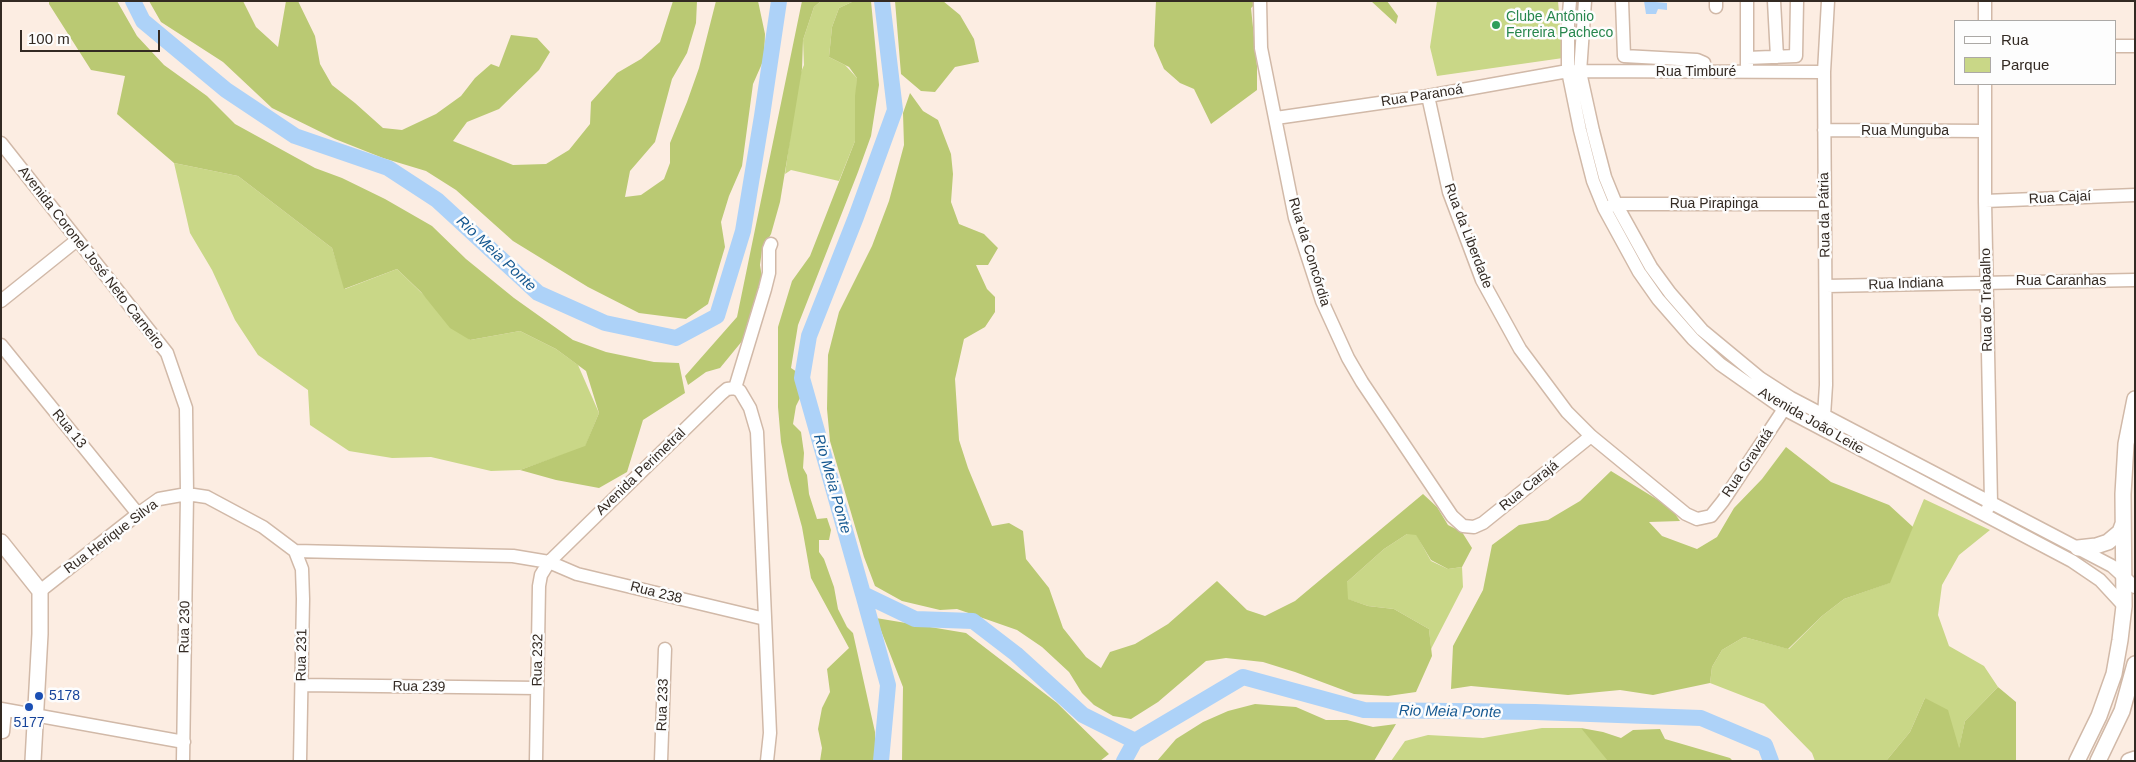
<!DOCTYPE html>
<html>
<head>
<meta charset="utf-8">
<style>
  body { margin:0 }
  #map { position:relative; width:2136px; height:762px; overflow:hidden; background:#fcede2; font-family:Arial,sans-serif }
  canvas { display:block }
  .frame { position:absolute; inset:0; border:2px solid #332a23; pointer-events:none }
  .legend { position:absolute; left:1954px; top:20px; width:162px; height:65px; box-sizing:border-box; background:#fdfdfd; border:1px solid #aca9a6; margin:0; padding:6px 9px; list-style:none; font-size:15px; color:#332a23 }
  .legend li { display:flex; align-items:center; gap:10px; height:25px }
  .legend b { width:25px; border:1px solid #aca9a6 }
  .scale { position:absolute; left:20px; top:30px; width:140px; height:22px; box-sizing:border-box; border:2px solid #332a23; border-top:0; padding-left:6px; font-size:15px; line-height:18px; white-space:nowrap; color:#332a23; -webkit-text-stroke:4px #fdfdfd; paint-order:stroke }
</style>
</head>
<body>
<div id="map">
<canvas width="2136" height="762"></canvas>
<div class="frame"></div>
<ul class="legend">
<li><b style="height:6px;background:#fff"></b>Rua</li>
<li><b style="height:14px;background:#c9d787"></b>Parque</li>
</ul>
<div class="scale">100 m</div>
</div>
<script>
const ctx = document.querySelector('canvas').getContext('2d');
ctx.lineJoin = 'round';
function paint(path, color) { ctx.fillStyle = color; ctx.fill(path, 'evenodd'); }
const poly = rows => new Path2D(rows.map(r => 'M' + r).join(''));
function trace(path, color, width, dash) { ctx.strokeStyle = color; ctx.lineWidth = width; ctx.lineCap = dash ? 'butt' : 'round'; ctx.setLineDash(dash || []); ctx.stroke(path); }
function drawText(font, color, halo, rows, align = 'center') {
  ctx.font = font + ' Arial,sans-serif'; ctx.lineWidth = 5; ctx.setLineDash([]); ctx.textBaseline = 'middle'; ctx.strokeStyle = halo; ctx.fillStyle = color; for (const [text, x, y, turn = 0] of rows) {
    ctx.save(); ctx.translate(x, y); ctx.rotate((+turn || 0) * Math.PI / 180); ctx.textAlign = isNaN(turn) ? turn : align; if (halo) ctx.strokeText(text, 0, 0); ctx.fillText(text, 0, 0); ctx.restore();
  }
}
paint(poly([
  [821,1,854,1,839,8,832,27,829,57,845,65,857,78,855,141,839,181,791,170,785,174,794,108,801,72,804,65,803,40,814,7],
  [1437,1,1558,1,1563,58,1437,76,1430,47],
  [174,163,238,176,332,248,345,289,397,269,470,340,520,331,556,349,578,365,599,413,585,447,520,470,491,471,431,457,392,458,349,451,310,425,308,390,258,355,235,320,212,270,190,233],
  [1924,499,1990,530,1959,555,1942,585,1938,615,1949,646,1984,666,1998,687,1965,721,1959,749,1925,698,1910,732,1886,761,1815,761,1812,753,1764,704,1710,683,1712,667,1722,650,1744,637,1789,649,1822,616,1844,599,1889,583],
  [1407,534,1416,534,1431,561,1448,569,1462,567,1463,587,1431,649,1429,629,1394,609,1368,606,1347,599,1347,582,1384,549],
  [1542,728,1581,728,1631,761,1391,761,1405,741,1428,735,1483,738]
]), '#c9d787');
paint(poly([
  [49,1,117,1,137,36,164,65,207,96,235,124,315,168,342,178,385,199,432,226,466,259,514,298,573,340,606,352,654,362,679,363,685,393,643,420,627,472,599,488,556,480,520,470,585,446,599,413,586,371,556,349,520,331,470,340,450,328,421,292,397,269,344,289,332,248,238,176,174,163,117,114,125,76,91,70,49,4],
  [149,1,243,1,256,27,278,47,286,1,298,1,315,36,320,64,332,85,355,103,383,128,402,130,436,114,461,96,475,78,491,64,499,67,511,35,537,38,550,52,539,70,499,109,467,122,453,141,513,165,546,164,569,150,590,124,591,102,617,73,641,59,660,42,673,1,697,1,696,23,687,53,672,79,655,142,630,171,625,197,641,195,664,179,670,163,670,143,687,102,699,68,716,1,758,1,765,34,764,59,753,84,742,166,729,196,721,222,725,247,708,304,686,319,639,313,588,287,513,241,456,190,426,171,383,158,335,139,272,108,223,62,161,22],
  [802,1,821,1,814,7,803,40,802,69,780,202,771,234,762,250,760,265,763,283,752,329,720,368,706,372,688,385,685,376,737,317],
  [854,1,871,1,879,85,871,136,858,172,798,325,791,368,797,372,805,388,796,406,793,424,801,432,804,453,803,468,807,475,809,494,817,519,827,518,831,530,829,540,819,540,819,552,824,559,834,587,838,609,847,627,853,633,875,732,875,761,820,761,822,748,818,729,822,708,830,692,827,669,849,648,811,578,802,527,789,480,781,442,778,407,778,327,792,281,810,256,855,141,855,96,857,78,849,67,829,57,832,27,839,8],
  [895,1,943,1,960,15,974,39,979,62,955,67,935,92,921,91,901,74],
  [1156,1,1259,1,1251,8,1257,66,1257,90,1211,124,1194,89,1180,83,1164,69,1154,46],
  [1371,1,1387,1,1398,16,1396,24],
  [910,93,923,111,938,120,951,154,953,174,951,202,959,224,984,234,998,248,988,265,976,265,987,289,995,297,995,312,985,327,964,339,955,379,959,440,968,468,992,526,1009,523,1023,531,1026,559,1049,588,1063,628,1086,657,1101,668,1110,652,1135,644,1168,624,1217,581,1247,610,1265,616,1295,601,1423,494,1437,507,1448,525,1462,532,1472,548,1462,567,1448,569,1431,560,1416,535,1407,534,1384,549,1347,582,1348,599,1368,606,1394,609,1429,629,1432,656,1416,692,1388,696,1354,694,1295,672,1263,662,1226,658,1206,661,1158,702,1131,719,1113,716,1094,705,1082,693,1069,672,1042,647,1017,630,957,609,940,610,902,601,875,586,864,557,830,441,827,409,828,355,839,312,872,246,889,201,904,145,903,113],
  [1786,447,1831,482,1889,505,1913,527,1890,583,1844,599,1822,616,1788,649,1744,637,1722,650,1712,667,1710,683,1653,695,1620,690,1568,695,1471,686,1451,689,1453,646,1483,590,1492,545,1519,525,1548,520,1580,501,1611,471,1671,508,1680,521,1649,522,1662,536,1697,549,1717,537,1734,508,1762,479],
  [876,618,966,633,1057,703,1109,754,1100,761,902,761,903,687],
  [1998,687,2016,702,2016,761,1886,761,1910,732,1925,698,1948,710,1959,748,1965,721],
  [1255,704,1296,707,1326,720,1347,720,1373,727,1396,724,1374,761,1157,761,1176,739,1203,722,1228,711],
  [1581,728,1603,732,1621,738,1633,730,1660,729,1665,739,1730,758,1733,761,1608,761]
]), '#bac973');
paint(poly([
  [1644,1,1667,3,1667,10,1658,9,1656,14,1646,14]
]), '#add2f8');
trace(poly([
  [133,1,143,21,226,90,295,136,388,168,437,200,538,293,605,323,676,338,717,316,743,231,762,116,779,1],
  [882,1,895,110,856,217,809,336,802,378,863,594,915,619,973,621,1016,654,1083,715,1135,741,1243,677,1364,710,1535,712,1701,718,1765,745,1771,761],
  [863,594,888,685,881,761],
  [1124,761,1135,741]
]), '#add2f8', 16);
const minor = poly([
  [1260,1,1261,48,1295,218,1322,301,1348,358,1362,382,1452,516,1463,526,1474,527,1483,523,1591,436],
  [1570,1,1568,25,1568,71,1580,130,1593,181,1604,208,1639,272,1658,299,1693,339,1720,364,1784,409,2072,561,2100,580,2124,606],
  [1585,1,1580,72,1593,131,1605,177,1616,204,1651,267,1670,293,1702,330,1760,378,1791,398,2112,566,2135,587],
  [1622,1,1624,56,1697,60,1704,63,1704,72],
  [1716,1,1716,7],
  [1747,1,1747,65],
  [1774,1,1777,57],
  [1985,1,1985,21],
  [2115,46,2135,46],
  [1747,58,1796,56,1797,1],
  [1985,84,1985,201,1991,502,1988,508],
  [1428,96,1449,192,1482,280,1520,349,1567,412,1591,436,1686,514,1697,519,1711,516,1723,501,1784,409],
  [1276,118,1428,96,1568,71,1824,72],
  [1824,130,1985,131],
  [1,143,167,353,186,408,187,494,183,761],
  [1985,201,2135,195],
  [1611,206,1616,204,1824,204],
  [1826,286,2135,280],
  [1,301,77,240],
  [1,345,138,514],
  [735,388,765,289,769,273,769,249,771,244],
  [1821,423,1824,416,1826,385,1824,72,1828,1],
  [295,551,302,569,303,599,300,761],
  [40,591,138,514,159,499,187,494,207,497,263,527,295,551,513,556,549,562,721,394,727,389,735,388,740,391,750,408,757,432,770,733,767,761],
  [302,685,537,688],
  [1,709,184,742],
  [3,732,5,710],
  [536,761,539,586,541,575,549,562,577,574,765,619],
  [661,761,665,649]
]);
const major = poly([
  [1,542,40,591,40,634,33,761],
  [2078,548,2096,546,2108,542,2120,532,2123,524],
  [2077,761,2099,716,2114,674,2120,640,2124,606,2123,494,2126,444,2135,399],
  [2098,761,2122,711,2135,664],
  [2129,761,2135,759]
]);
trace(minor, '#d1b9a8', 15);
trace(major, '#d1b9a8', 18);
trace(minor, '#fff', 12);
trace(major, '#fff', 15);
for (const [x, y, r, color] of [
  [1496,25,5,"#2e9e5b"],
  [39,696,5,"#1a4fb4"],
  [29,707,5,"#1a4fb4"]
]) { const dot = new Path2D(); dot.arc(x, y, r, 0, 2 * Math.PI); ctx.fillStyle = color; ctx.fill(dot); trace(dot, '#fdfdfd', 2); }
drawText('14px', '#27864d', '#fdfdfd', [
  ["Clube Antônio",1506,17],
  ["Ferreira Pacheco",1506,33]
], 'left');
drawText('14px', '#332a23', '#fdfdfd', [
  ["Rua Timburé",1696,72],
  ["Rua Paranoá",1422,96,-9],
  ["Rua Munguba",1905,131],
  ["Rua Cajaí",2060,198,-3],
  ["Rua Pirapinga",1714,204],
  ["Rua da Pátria",1825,215,-91],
  ["Rua da Liberdade",1468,236,69],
  ["Rua da Concórdia",1309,252,73],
  ["Avenida Coronel José Neto Carneiro",91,258,52],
  ["Rua Caranhas",2061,281],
  ["Rua Indiana",1906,284,-2],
  ["Rua do Trabalho",1987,300,-91],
  ["Avenida João Leite",1811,421,30],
  ["Rua 13",69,429,51],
  ["Rua Gravatá",1748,463,-56],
  ["Avenida Perimetral",641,472,-44],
  ["Rua Carajá",1529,486,-39],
  ["Rua Herique Silva",111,537,-37],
  ["Rua 238",656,593,14],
  ["Rua 230",185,627,-89],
  ["Rua 231",302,655,-89],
  ["Rua 232",538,660,-89],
  ["Rua 239",419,687,1],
  ["Rua 233",663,705,-88]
]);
drawText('14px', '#164399', '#fdfdfd', [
  ["5178",49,696],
  ["5177",29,723,"center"]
], 'left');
drawText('italic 15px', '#155891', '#fdfdfd', [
  ["Rio Meia Ponte",496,254,43],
  ["Rio Meia Ponte",832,484,74],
  ["Rio Meia Ponte",1450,712,1]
]);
</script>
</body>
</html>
